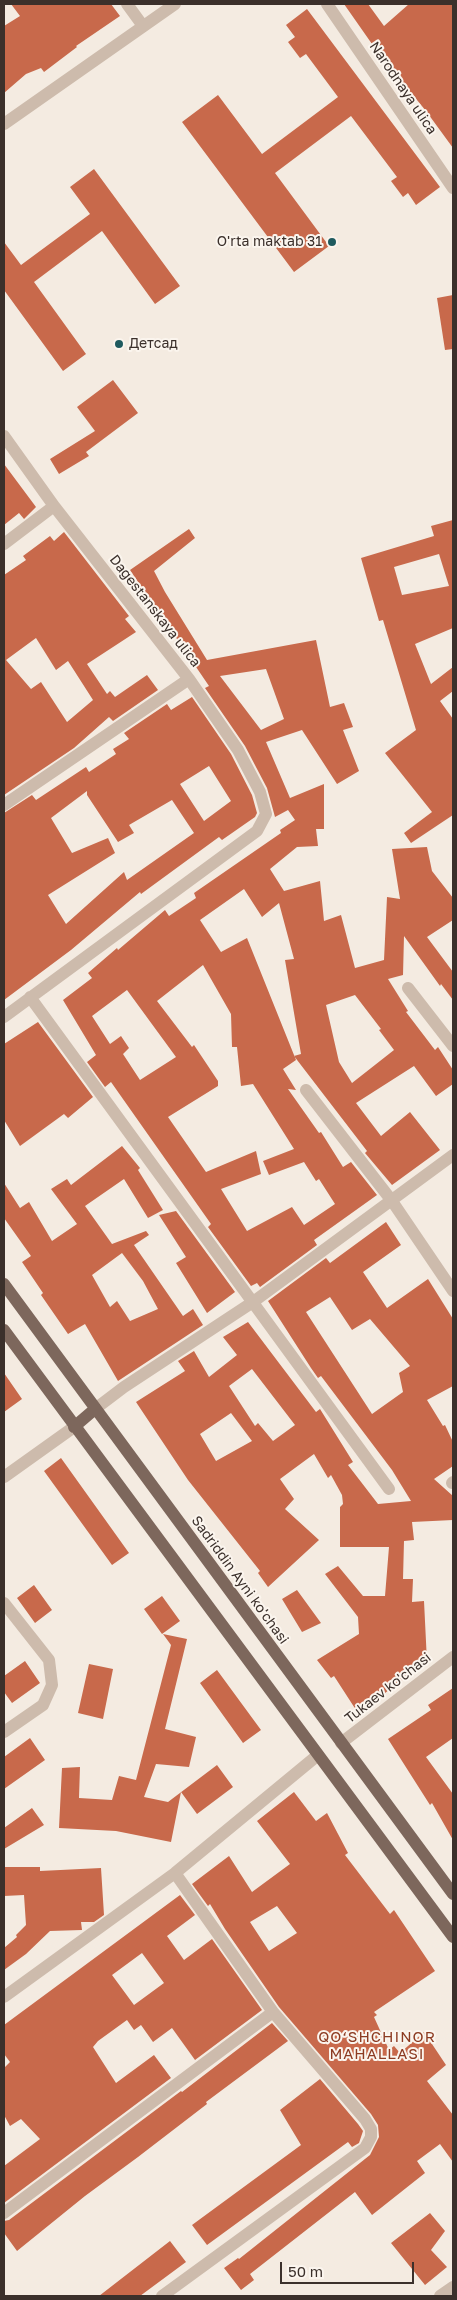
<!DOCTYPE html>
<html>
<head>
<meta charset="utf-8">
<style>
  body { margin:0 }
  #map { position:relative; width:457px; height:2300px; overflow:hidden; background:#f4ebe1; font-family:"Golos Text",sans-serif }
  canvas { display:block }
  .frame { position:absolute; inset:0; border:5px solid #3b302b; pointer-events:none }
  .scale { position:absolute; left:280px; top:2262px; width:134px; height:22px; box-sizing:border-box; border:2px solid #3b302b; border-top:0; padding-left:6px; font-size:15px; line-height:18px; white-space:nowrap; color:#3b302b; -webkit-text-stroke:4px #fbf5ee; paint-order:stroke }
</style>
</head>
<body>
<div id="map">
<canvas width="457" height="2300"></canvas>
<div class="frame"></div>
<div class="scale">50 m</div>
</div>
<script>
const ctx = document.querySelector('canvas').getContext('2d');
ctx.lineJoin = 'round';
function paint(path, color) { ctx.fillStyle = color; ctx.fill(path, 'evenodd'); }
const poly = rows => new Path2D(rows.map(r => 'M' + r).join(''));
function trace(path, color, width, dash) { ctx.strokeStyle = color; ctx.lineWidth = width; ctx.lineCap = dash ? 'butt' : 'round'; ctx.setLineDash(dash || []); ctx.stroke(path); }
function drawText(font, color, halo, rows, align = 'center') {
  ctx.font = font + ' "Golos Text",sans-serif'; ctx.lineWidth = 4; ctx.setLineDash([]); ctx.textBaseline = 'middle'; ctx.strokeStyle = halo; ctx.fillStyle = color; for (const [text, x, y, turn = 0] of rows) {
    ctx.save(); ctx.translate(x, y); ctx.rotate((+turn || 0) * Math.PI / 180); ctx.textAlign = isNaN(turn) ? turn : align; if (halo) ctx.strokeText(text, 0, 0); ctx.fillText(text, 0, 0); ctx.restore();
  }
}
paint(poly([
  [11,4,111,4,120,16,76,46,77,47,44,72,41,68,26,74,4,93,4,26,20,16],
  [344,4,368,4,384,26,409,4,453,4,453,148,426,111,395,73,393,74],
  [307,9,440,187,416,205,408,193,403,197,391,181,397,177,351,116,275,173,329,246,294,272,182,122,218,95,262,154,338,97,306,54,300,58,288,42,295,37,286,25],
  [94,169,180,286,155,304,102,231,34,282,86,354,63,371,4,290,4,242,21,265,90,214,70,187],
  [453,295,453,349,445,350,437,298],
  [113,380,138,413,86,452,89,456,59,474,50,459,95,431,77,407],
  [4,464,36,507,24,519,19,513,4,525],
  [453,520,453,628,415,644,431,684,453,667,453,691,440,701,453,719,453,815,411,843,404,833,432,812,385,753,416,730,383,620,379,621,361,558,434,536,431,526],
  [439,554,449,586,402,595,394,567],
  [189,529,195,538,154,571,165,592,207,660,316,640,330,707,344,703,353,727,343,730,359,771,337,784,302,730,266,742,290,798,324,784,324,829,316,829,318,846,297,847,270,869,284,891,320,881,324,921,341,915,355,968,384,960,387,897,400,899,392,849,427,847,432,871,453,898,453,920,427,937,453,972,453,1000,441,984,440,986,404,936,403,975,388,979,408,1011,406,1012,435,1050,438,1047,453,1070,453,1084,436,1096,414,1066,356,1103,381,1136,410,1112,440,1150,392,1185,365,1153,367,1151,294,1056,301,1054,285,960,294,959,279,903,262,917,244,889,200,920,221,952,247,938,296,1060,283,1069,296,1090,288,1089,319,1133,321,1132,343,1167,351,1162,377,1195,314,1240,317,1245,260,1287,257,1283,251,1286,208,1227,211,1224,111,1082,105,1087,87,1062,96,1055,63,1000,92,978,88,973,117,948,118,950,165,910,169,916,196,898,194,893,281,833,280,830,295,820,288,810,275,817,267,788,245,746,205,688,209,686,130,570],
  [266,669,284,719,261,730,220,676],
  [203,965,231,1014,232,1047,237,1047,241,1086,253,1084,294,1149,263,1161,269,1175,304,1162,316,1181,319,1179,335,1204,304,1225,292,1207,247,1231,221,1189,261,1174,256,1151,206,1172,168,1117,218,1086,218,1081,194,1045,192,1047,157,1001],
  [127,990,176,1057,140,1080,123,1054,129,1048,121,1036,110,1044,92,1016],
  [355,995,381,1029,379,1030,394,1050,352,1083,339,1062,326,1005],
  [64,532,129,616,125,619,136,632,87,664,107,694,110,691,115,697,147,675,158,690,113,721,109,717,74,748,4,795,4,575,26,560,23,556,50,536,54,541],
  [36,638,56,670,68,661,93,700,67,722,41,682,31,689,6,660],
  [192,697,231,754,252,795,257,813,255,817,222,840,219,837,141,894,140,892,71,950,4,1000,4,813,32,795,36,800,86,767,89,772,116,754,113,749,129,739,124,733,167,704,171,710],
  [209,766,231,801,204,821,180,784],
  [87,791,87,795,118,842,134,833,129,825,172,800,194,833,127,880,124,872,66,924,48,895,115,853,108,838,72,853,51,818],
  [38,1022,93,1097,68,1118,64,1114,20,1146,4,1120,4,1044],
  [122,1146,140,1168,138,1170,163,1210,148,1218,124,1179,85,1206,112,1244,146,1231,149,1235,134,1245,183,1316,193,1309,203,1325,118,1381,85,1324,68,1334,41,1295,43,1293,22,1262,31,1256,4,1218,4,1183,20,1208,29,1202,52,1241,77,1224,51,1189,67,1179,71,1185],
  [122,1253,143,1281,158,1309,130,1321,117,1301,110,1307,92,1275],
  [176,1211,235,1292,207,1313,176,1263,186,1257,159,1215],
  [386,1222,401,1245,363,1272,387,1308,428,1279,453,1319,453,1386,427,1400,443,1426,445,1425,453,1442,453,1466,434,1479,453,1496,453,1520,412,1522,414,1540,404,1541,403,1579,413,1579,412,1602,424,1601,427,1662,358,1713,334,1676,331,1678,317,1660,359,1634,358,1617,325,1574,338,1566,363,1596,385,1596,389,1547,340,1547,340,1507,343,1504,342,1495,331,1475,328,1478,314,1454,280,1479,294,1499,285,1509,319,1540,268,1587,258,1573,260,1571,188,1480,136,1402,185,1371,178,1361,194,1351,209,1377,237,1355,223,1337,248,1322,316,1412,320,1409,353,1462,348,1465,378,1504,411,1501,392,1470,321,1376,318,1378,311,1368,268,1301,326,1258,330,1263],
  [330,1297,352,1330,370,1319,410,1366,399,1373,403,1392,372,1414,306,1312],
  [252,1369,295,1425,273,1441,258,1423,255,1426,229,1386],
  [231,1413,252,1441,216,1461,200,1434],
  [4,1373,22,1399,4,1412],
  [61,1458,129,1553,112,1565,44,1471],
  [34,1585,52,1610,35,1623,17,1598],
  [297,1590,321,1623,302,1632,282,1599],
  [162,1596,180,1621,162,1634,144,1609],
  [163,1634,187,1639,165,1729,196,1737,189,1767,156,1764,144,1797,168,1802,217,1765,233,1787,197,1814,181,1792,171,1842,116,1831,59,1828,62,1768,80,1767,79,1798,112,1800,119,1776,136,1780,171,1645],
  [25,1661,40,1683,12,1703,4,1692,4,1676],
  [89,1664,113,1669,103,1719,78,1713],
  [217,1670,261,1730,243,1743,200,1683],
  [453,1688,453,1738,426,1757,453,1794,453,1840,432,1803,430,1805,388,1739,431,1710,428,1705],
  [30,1738,45,1760,4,1789,4,1757],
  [294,1792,316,1821,327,1813,348,1853,345,1855,390,1914,394,1910,435,1971,374,2012,377,2015,374,2017,389,2050,394,2046,400,2053,424,2032,446,2065,427,2081,453,2115,453,2162,440,2144,417,2161,425,2173,372,2215,355,2192,250,2274,254,2280,241,2290,224,2268,238,2258,239,2259,370,2155,379,2137,378,2125,371,2114,279,2007,225,1929,210,1904,208,1906,192,1884,229,1856,252,1892,290,1864,257,1821],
  [277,1906,297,1933,269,1951,250,1922],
  [32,1808,44,1825,4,1849,4,1828],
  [4,1867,40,1867,40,1871,101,1868,104,1915,94,1922,81,1922,82,1930,50,1931,26,1954,4,1970,4,1948,17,1937,16,1935,26,1925,24,1895,4,1896],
  [180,1895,195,1915,167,1936,184,1960,212,1939,262,2010,195,2060,172,2028,153,2042,141,2025,134,2030,127,2020,98,2041,93,2047,116,2083,154,2055,171,2078,4,2203,4,2166,40,2139,21,2119,10,2126,4,2115,4,2068,10,2062,4,2054,4,2025],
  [142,1953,164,1983,134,2005,112,1975],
  [272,2023,288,2041,206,2102,207,2104,138,2157,85,2196,17,2251,4,2233,4,2221,9,2220,181,2091,182,2092],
  [320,2079,358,2124,363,2131,359,2143,352,2147,348,2142,207,2245,192,2225,301,2145,280,2110],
  [430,2213,445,2231,431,2250,447,2267,425,2285,391,2243],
  [170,2241,186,2262,140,2296,99,2296]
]), '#c8694b');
trace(poly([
  [127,4,143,26],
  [327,4,453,188],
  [4,124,175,4],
  [4,436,54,506,189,679,238,750,260,792,266,814,257,831,4,1017],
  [4,544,54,506],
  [4,805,189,679],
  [408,988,453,1046],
  [30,997,389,1489],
  [306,1090,392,1201,453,1291],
  [95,1409,124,1387,253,1302,453,1155],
  [4,1477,74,1427],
  [452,1483,453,1482],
  [4,1603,49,1660,52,1685,43,1705,4,1732],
  [341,1743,453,1657],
  [4,1997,175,1873,318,1755],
  [4,2213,273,2012],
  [162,2296,365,2148,371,2137,371,2129,365,2119,273,2012,175,1873],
  [440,2296,453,2287]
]), '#cdbbac', 12);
trace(poly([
  [4,1284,453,1894],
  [4,1330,453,1937],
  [74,1427,95,1409]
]), '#7d675c', 12);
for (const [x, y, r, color] of [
  [332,242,5,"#1f5a5e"],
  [119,344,5,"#1f5a5e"]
]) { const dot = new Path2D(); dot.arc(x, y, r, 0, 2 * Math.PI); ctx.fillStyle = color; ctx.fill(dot); trace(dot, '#fbf5ee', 2); }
drawText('14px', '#3b302b', '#fbf5ee', [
  ["Narodnaya ulica",403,88,56],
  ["Dagestanskaya ulica",155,611,52],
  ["Sadriddin Ayni ko'chasi",240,1580,54],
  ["Tukaev ko'chasi",388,1688,-38]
]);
drawText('14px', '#3b302b', '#fbf5ee', [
  ["O'rta maktab 31",322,242],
  ["Детсад",129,344,"left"]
], 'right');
ctx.letterSpacing = '1px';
drawText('15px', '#8c3b22', '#fbf5ee', [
  ["QO‘SHCHINOR",377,2037],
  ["MAHALLASI",377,2054]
]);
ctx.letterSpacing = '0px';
</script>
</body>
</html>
